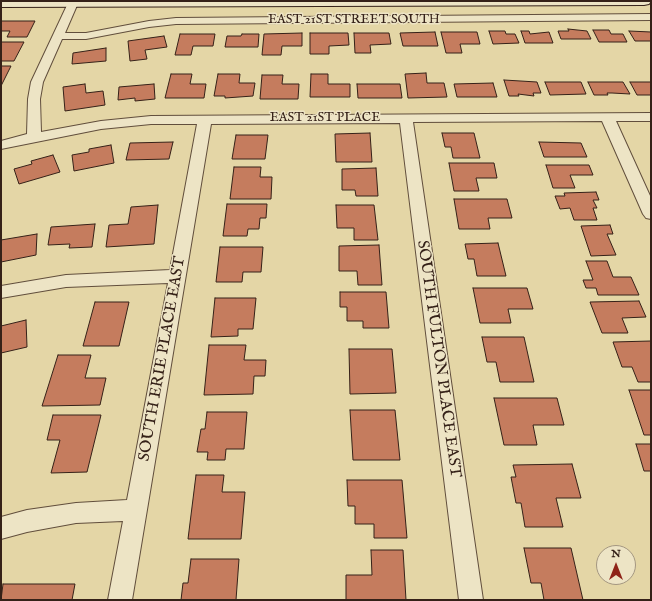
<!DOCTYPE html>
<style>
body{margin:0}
#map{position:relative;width:652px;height:601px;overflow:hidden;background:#e4d6a6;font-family:"IM FELL English",serif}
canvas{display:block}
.frame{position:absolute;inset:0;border:2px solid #352118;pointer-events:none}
.north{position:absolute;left:596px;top:545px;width:40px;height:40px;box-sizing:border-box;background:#ede4c5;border:1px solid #a39680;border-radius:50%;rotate:0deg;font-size:11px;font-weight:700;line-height:16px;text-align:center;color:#352118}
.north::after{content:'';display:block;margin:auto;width:14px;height:18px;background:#8f2418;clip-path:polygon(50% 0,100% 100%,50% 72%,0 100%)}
</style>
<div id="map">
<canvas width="652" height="601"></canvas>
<div class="frame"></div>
<div class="north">N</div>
</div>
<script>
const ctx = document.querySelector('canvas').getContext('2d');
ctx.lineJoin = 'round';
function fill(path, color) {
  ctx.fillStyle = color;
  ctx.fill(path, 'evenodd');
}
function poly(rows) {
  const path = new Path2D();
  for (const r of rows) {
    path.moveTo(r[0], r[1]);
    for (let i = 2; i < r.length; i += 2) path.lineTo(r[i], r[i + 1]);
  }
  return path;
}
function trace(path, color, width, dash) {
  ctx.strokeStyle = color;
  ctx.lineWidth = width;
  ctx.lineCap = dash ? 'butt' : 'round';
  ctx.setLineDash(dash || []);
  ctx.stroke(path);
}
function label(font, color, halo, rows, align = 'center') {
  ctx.font = font + ' "IM FELL English",serif';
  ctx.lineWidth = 3;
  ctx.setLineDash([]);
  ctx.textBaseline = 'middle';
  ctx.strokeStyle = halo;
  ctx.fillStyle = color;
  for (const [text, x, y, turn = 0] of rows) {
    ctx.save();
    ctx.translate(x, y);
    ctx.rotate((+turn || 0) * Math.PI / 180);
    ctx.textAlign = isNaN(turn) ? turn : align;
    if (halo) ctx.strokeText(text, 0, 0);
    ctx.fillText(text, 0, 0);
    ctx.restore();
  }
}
const building = poly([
 [1,21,35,21,27,37,7,37,10,31,1,31,1,21],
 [568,29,587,31,591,39,561,39,558,31,569,31,568,29],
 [593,30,609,30,611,34,623,34,627,42,599,42,593,30],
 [489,31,505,31,506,34,515,34,519,43,493,44,489,31],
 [521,31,529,31,530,34,549,32,553,43,525,43,521,31],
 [629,31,651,32,651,41,635,41,629,31],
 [435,32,438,46,403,46,400,33,435,32],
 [441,32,477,32,480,44,460,44,462,53,446,53,441,32],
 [302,33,302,46,282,46,281,55,262,55,264,34,302,33],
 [310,33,348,33,349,45,329,46,329,54,310,54,310,33],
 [354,33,389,33,391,44,370,45,371,53,355,53,354,33],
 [180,34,215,34,213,46,193,46,191,55,175,55,180,34],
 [242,34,259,34,258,47,225,47,227,36,241,36,242,34],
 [164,36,167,47,145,50,147,59,130,61,128,41,164,36],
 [1,42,24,42,14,61,1,61,1,42],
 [106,48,106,61,72,64,73,53,106,48],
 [1,66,11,66,1,86,1,66],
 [426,73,427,83,444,83,447,97,408,98,405,74,426,73],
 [171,74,192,74,190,84,206,84,204,98,165,98,171,74],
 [218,74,240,74,239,83,255,83,253,96,225,98,225,96,214,96,218,74],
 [311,74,328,74,328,84,350,84,350,97,310,97,311,74],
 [262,75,283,75,282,84,299,84,298,99,260,99,262,75],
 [504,80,537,82,541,93,533,93,534,96,518,94,519,96,509,96,504,80],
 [545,82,581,82,586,94,550,95,545,82],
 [588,82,623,82,630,94,612,93,607,93,608,95,594,95,588,82],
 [630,82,651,82,651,95,637,95,630,82],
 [493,83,497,97,457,97,454,84,493,83],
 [85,84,86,93,103,91,105,105,65,111,63,87,85,84],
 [154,84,155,99,135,101,135,98,118,100,119,87,154,84],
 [357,84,400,84,402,98,358,98,357,84],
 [370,133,372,162,336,162,335,134,370,133],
 [442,133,474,133,480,158,453,158,451,147,445,147,442,133],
 [236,135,268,135,265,159,232,159,236,135],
 [173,142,169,159,126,160,130,143,173,142],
 [539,142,581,143,587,157,544,157,539,142],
 [111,145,114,163,74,171,72,155,89,152,89,149,111,145],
 [53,155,60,172,19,184,14,169,32,164,31,161,53,155],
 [449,163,494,163,497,178,476,178,479,191,454,191,449,163],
 [546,165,589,165,593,175,570,175,575,188,553,188,546,165],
 [234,167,261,167,260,177,272,177,271,199,230,199,234,167],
 [376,168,378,196,356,196,355,190,342,190,342,169,376,168],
 [596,192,599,200,593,200,597,208,593,208,597,220,574,220,570,208,560,209,555,196,565,196,564,193,596,192],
 [454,199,507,199,512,218,488,218,490,229,459,229,454,199],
 [227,204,267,204,266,218,260,218,259,229,248,229,247,236,223,236,227,204],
 [158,205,154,244,106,247,109,225,128,224,131,207,158,205],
 [336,205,374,205,378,240,354,240,354,228,337,228,336,205],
 [95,224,92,247,69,248,70,244,48,245,51,227,95,224],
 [610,225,613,234,607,234,616,255,591,256,581,226,610,225],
 [37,234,36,255,1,262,1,240,37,234],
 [498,243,506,276,477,276,474,259,468,259,465,244,498,243],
 [379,245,382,285,358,285,357,271,339,271,339,246,379,245],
 [220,247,263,247,261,272,243,272,242,282,216,282,220,247],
 [586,261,607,261,613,277,631,277,639,295,598,295,596,288,586,288,583,280,593,280,586,261],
 [473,288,527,288,533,309,508,309,511,323,480,323,473,288],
 [340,292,386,292,389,328,363,328,363,321,347,321,347,307,340,307,340,292],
 [215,298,256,298,253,329,238,329,238,336,211,337,215,298],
 [639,301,646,317,622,318,628,333,602,333,590,302,639,301],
 [95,302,129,302,119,346,83,346,95,302],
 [26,320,27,347,1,353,1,326,26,320],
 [482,337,524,337,534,382,500,382,496,362,487,362,482,337],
 [651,341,651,382,638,382,632,367,622,367,613,342,651,341],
 [209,345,246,345,244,360,266,360,265,376,254,376,253,394,204,395,209,345],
 [349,349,392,349,396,393,350,394,349,349],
 [58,355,91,355,85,378,106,378,100,405,42,406,58,355],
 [629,390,651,390,651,435,644,435,629,390],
 [494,398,557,398,564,425,533,425,537,445,504,445,494,398],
 [350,410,395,410,400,460,353,460,350,410],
 [207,412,247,412,244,449,226,449,225,460,207,460,208,452,197,452,201,429,205,429,207,412],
 [53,415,101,415,87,472,51,473,60,440,47,440,53,415],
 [636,444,651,444,651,471,644,471,636,444],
 [572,464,581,498,556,498,563,527,525,527,521,503,516,503,511,477,516,477,513,465,572,464],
 [196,475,224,475,222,492,245,492,241,539,188,539,196,475],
 [347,480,402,480,407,538,374,538,374,524,355,524,355,506,348,506,347,480],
 [524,548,571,548,583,600,544,600,541,583,531,583,524,548],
 [371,550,403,550,406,600,346,600,346,575,372,575,371,550],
 [191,559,239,559,236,600,181,600,183,583,188,583,191,559],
 [3,584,75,584,72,600,1,600,3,584]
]);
fill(building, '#c57c5e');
trace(building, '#352118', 1);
const street = poly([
 [69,1,77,1,78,3,65,33,86,33,149,21,176,18,651,14,651,20,176,24,149,27,86,39,62,39,43,82,40,99,41,132,101,121,151,116,651,113,651,121,616,121,651,198,651,219,646,218,643,214,602,121,413,122,483,600,459,600,400,123,211,124,132,600,108,600,123,521,76,523,27,532,1,539,1,517,27,510,76,503,127,500,168,283,66,287,1,298,1,286,66,275,170,270,197,124,151,124,101,129,1,149,1,141,27,134,28,99,31,82,69,1]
]);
const secondary = poly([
 [1,1,651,1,649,4,644,5,1,7,1,1]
]);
trace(street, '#614e3c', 2);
trace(secondary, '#352118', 2);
fill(street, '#ede4c5');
fill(secondary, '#ede4c5');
label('13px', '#352118', '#ede4c5', [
 ["EAST 21ST STREET SOUTH",354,20],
 ["EAST 21ST PLACE",325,118]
]);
label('16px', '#352118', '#ede4c5', [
 ["SOUTH ERIE PLACE EAST",163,359,-80],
 ["SOUTH FULTON PLACE EAST",438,359,82]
]);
</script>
